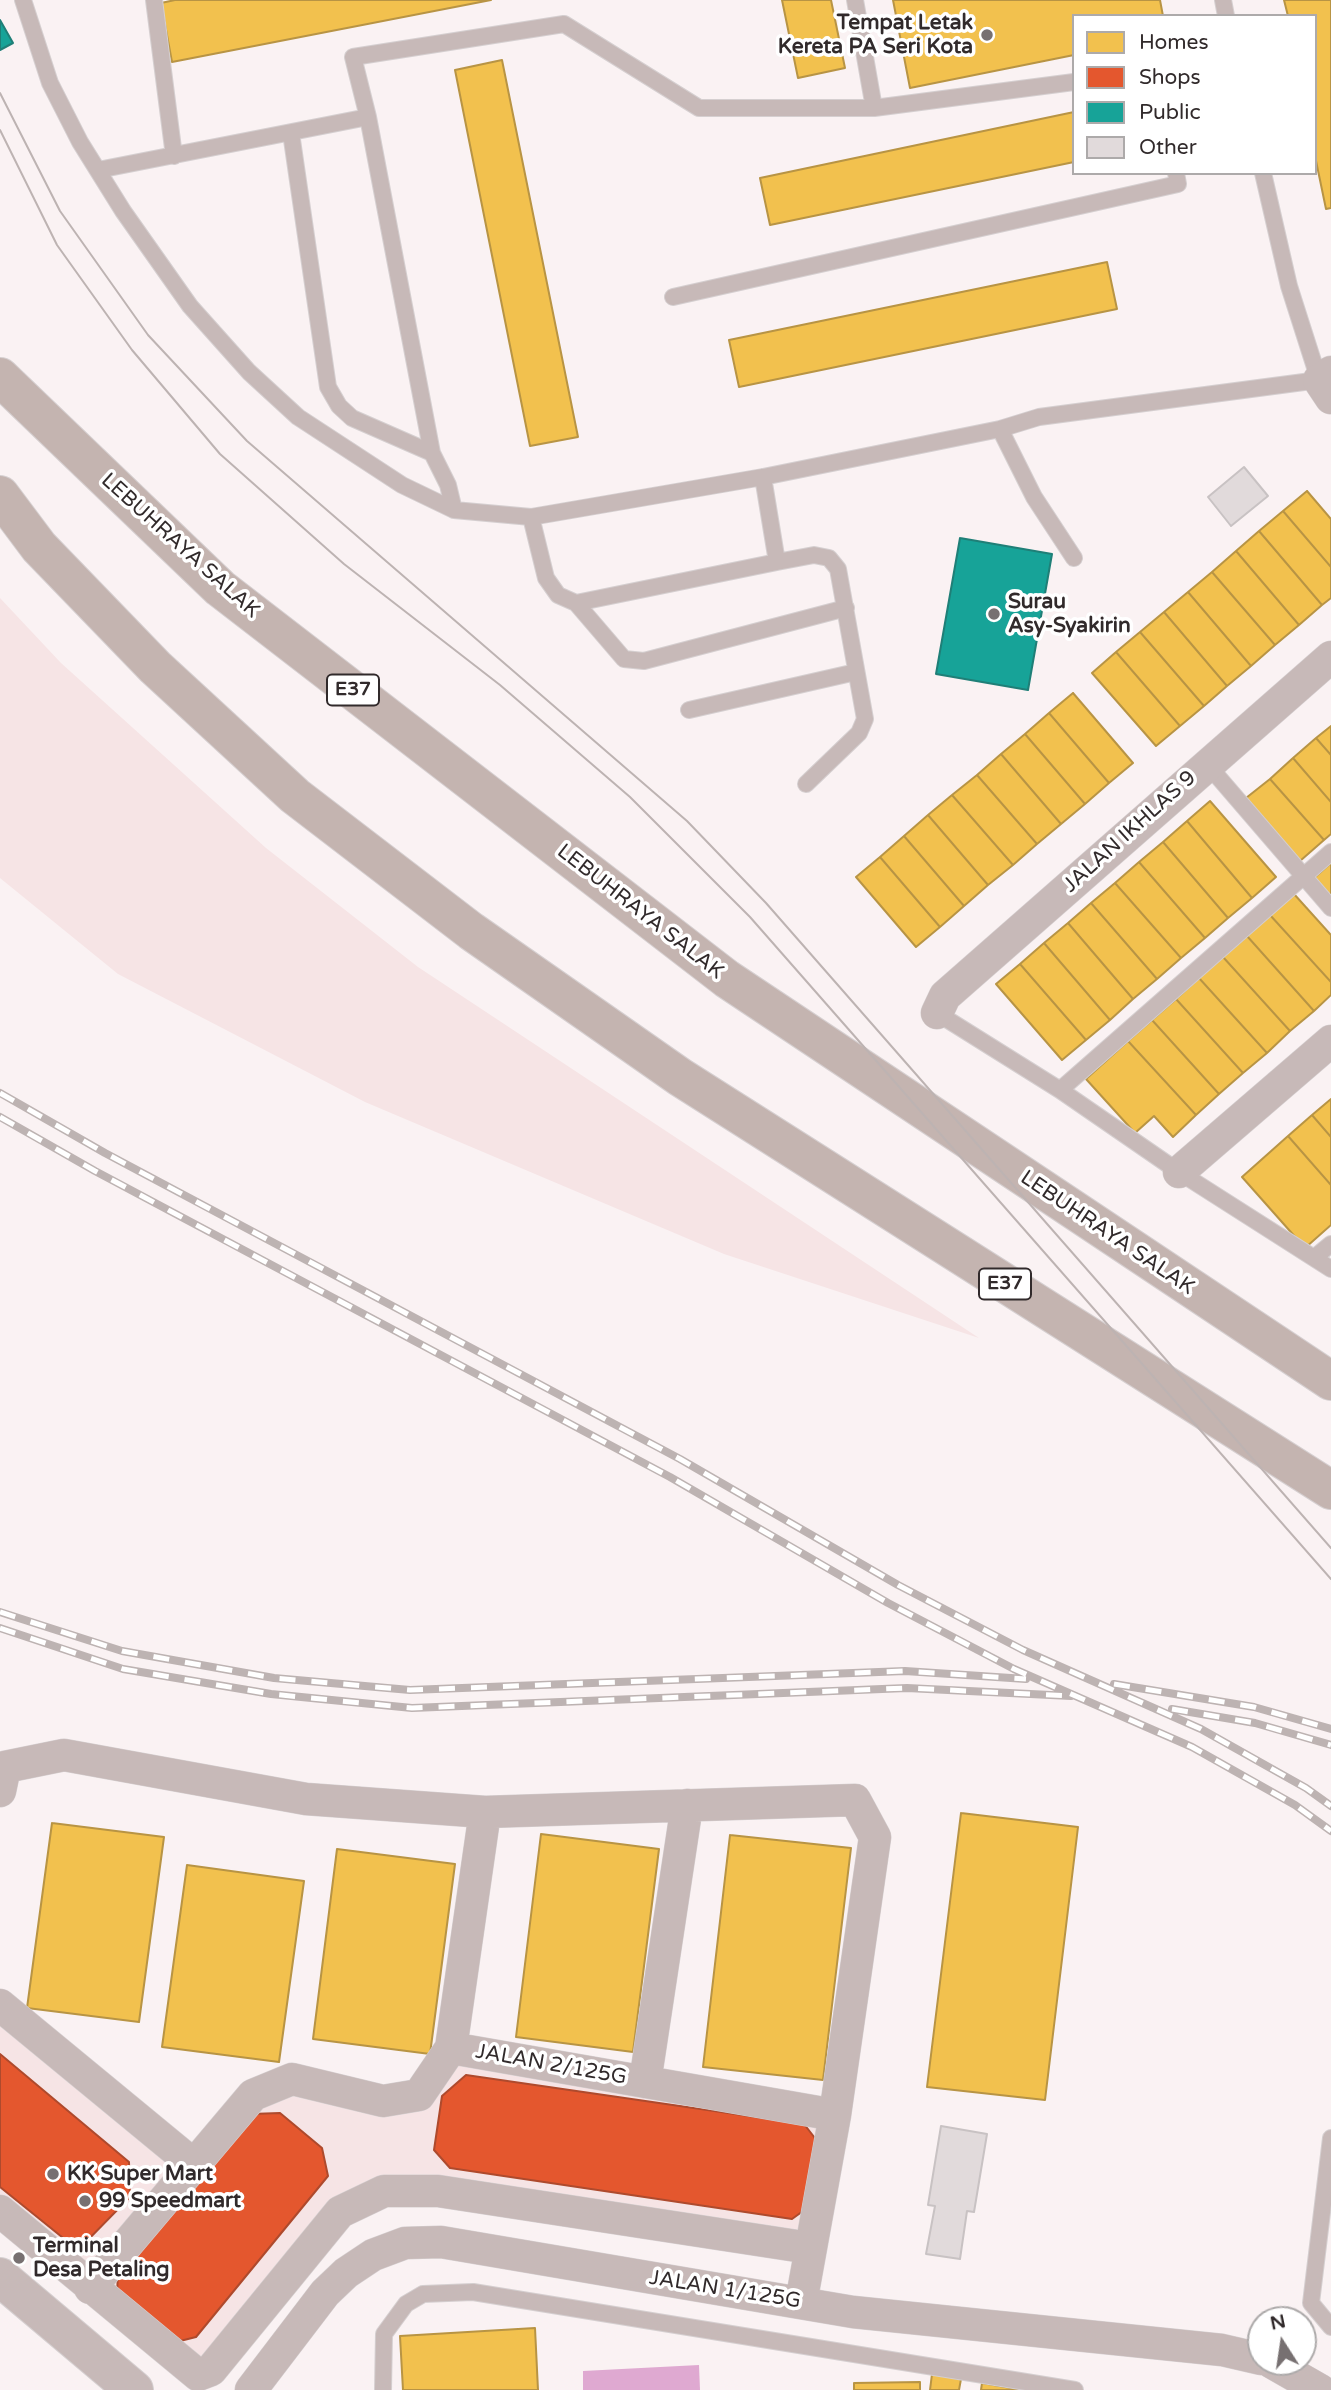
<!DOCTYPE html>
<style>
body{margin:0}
#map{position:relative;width:1331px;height:2390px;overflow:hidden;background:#faf2f3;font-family:"Varela Round",sans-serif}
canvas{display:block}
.legend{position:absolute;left:1072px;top:14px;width:245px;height:161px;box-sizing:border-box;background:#fff;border:2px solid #adaaaa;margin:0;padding:9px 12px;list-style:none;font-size:21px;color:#312a2b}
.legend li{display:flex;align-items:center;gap:14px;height:35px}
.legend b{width:35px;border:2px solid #adaaaa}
.north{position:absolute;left:1247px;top:2306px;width:70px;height:70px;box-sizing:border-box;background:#fff;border:2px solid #adaaaa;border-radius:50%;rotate:348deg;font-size:19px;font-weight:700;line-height:28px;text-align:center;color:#312a2b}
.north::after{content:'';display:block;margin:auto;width:24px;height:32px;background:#777071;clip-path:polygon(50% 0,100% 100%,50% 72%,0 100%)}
</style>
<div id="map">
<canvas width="1331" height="2390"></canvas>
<ul class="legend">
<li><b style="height:19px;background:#f2c14e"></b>Homes</li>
<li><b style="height:19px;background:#e4572e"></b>Shops</li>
<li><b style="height:19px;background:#17a398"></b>Public</li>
<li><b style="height:19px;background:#e1dadb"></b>Other</li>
</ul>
<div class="north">N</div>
</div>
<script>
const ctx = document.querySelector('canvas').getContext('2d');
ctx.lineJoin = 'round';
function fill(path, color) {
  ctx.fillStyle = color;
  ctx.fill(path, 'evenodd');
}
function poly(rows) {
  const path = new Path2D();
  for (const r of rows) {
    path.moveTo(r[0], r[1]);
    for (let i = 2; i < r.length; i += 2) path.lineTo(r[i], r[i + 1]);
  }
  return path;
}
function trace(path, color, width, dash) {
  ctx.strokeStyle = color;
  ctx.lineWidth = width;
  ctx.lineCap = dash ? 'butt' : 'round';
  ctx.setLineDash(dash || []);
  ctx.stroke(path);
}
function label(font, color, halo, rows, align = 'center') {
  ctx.font = font + ' "Varela Round",sans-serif';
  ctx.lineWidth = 7;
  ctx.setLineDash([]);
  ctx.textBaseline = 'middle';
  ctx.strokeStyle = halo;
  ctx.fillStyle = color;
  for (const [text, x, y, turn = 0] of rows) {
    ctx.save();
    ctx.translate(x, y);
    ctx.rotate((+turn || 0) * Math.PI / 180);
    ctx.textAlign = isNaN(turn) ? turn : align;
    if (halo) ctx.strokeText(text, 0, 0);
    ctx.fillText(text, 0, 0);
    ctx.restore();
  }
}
fill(poly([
 [0,598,61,663,266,848,418,967,979,1338,724,1254,365,1102,118,974,0,878],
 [0,2020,190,2178,256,2101,294,2090,384,2113,455,2061,821,2123,801,2235,383,2180,201,2366,0,2200]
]), '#f6e4e5');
fill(poly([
 [699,2365,700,2390,583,2390,583,2371]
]), '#dfa9d1');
const homes = poly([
 [175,0,491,0,172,62,161,3,175,0],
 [782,0,831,0,845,68,798,78,782,0],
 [893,0,1160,0,1163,16,1074,16,1074,55,910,88,893,0],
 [1284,0,1331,0,1331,208,1326,209,1315,156,1315,16,1288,16,1284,0],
 [502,60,578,437,530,446,455,70,502,60],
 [1074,112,1074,162,770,225,760,178,1074,112],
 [1107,262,1117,309,739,387,729,340,1107,262],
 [1307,491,1331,519,1331,567,1283,511,1307,491],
 [1283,511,1331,567,1331,598,1322,605,1259,531,1283,511],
 [1259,531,1322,605,1299,625,1236,551,1259,531],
 [1236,551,1299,625,1275,645,1212,572,1236,551],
 [1212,572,1275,645,1251,666,1188,592,1212,572],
 [1188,592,1251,666,1227,686,1164,612,1188,592],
 [1164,612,1227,686,1204,706,1140,632,1164,612],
 [1140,632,1204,706,1180,726,1116,652,1140,632],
 [1116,652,1180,726,1156,746,1092,673,1116,652],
 [1073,693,1133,763,1109,783,1049,713,1073,693],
 [1049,713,1109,783,1085,804,1025,734,1049,713],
 [1331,726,1331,755,1316,738,1331,726],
 [1025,734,1085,804,1061,824,1001,754,1025,734],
 [1316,738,1331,755,1331,802,1293,758,1316,738],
 [1001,754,1061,824,1037,844,977,775,1001,754],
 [1293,758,1331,802,1331,834,1324,840,1270,779,1293,758],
 [977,775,1037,844,1013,865,952,795,977,775],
 [1270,779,1324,840,1300,861,1246,798,1270,779],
 [952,795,1013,865,988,885,928,815,952,795],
 [1210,801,1276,877,1252,898,1187,821,1210,801],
 [928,815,988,885,964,906,904,836,928,815],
 [1187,821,1252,898,1228,918,1163,842,1187,821],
 [904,836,964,906,940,927,880,857,904,836],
 [1163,842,1228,918,1205,938,1139,862,1163,842],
 [880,857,940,927,916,947,856,877,880,857],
 [1139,862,1205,938,1181,958,1115,883,1139,862],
 [1331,863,1331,897,1314,878,1331,863],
 [1115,883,1181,958,1157,979,1091,903,1115,883],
 [1294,894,1331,935,1331,982,1270,915,1294,894],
 [1091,903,1157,979,1133,999,1068,923,1091,903],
 [1270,915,1331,982,1331,995,1314,1011,1247,936,1270,915],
 [1068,923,1133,999,1110,1020,1044,943,1068,923],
 [1247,936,1314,1011,1290,1031,1223,957,1247,936],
 [1044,943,1110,1020,1086,1040,1020,964,1044,943],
 [1223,957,1290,1031,1267,1053,1199,978,1223,957],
 [1020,964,1086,1040,1062,1060,996,984,1020,964],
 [1199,978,1267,1053,1243,1073,1176,999,1199,978],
 [1176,999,1243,1073,1219,1094,1152,1020,1176,999],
 [1152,1020,1219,1094,1196,1115,1128,1041,1152,1020],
 [1128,1041,1196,1115,1173,1137,1154,1116,1135,1133,1086,1079,1128,1041],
 [1331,1099,1331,1137,1312,1115,1331,1099],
 [1312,1115,1331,1137,1331,1185,1288,1136,1312,1115],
 [1288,1136,1331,1185,1331,1225,1305,1248,1242,1177,1288,1136],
 [961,1813,1078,1827,1045,2100,927,2087,961,1813],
 [52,1823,164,1837,139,2022,27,2008,52,1823],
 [541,1834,659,1849,633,2052,516,2037,541,1834],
 [730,1835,851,1848,823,2080,703,2067,730,1835],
 [337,1849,455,1864,430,2054,313,2039,337,1849],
 [187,1865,304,1881,279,2062,162,2047,187,1865],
 [535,2328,538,2390,403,2390,400,2336,535,2328],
 [932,2374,961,2379,959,2390,930,2390,932,2374],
 [920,2382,920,2390,854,2390,854,2383,920,2382],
 [982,2383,1022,2390,981,2390,982,2383]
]);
fill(homes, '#f2c14e');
trace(homes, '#b89444', 2);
const shops = poly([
 [0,2054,129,2162,130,2197,78,2250,0,2187,0,2054],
 [466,2075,804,2124,818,2142,810,2206,792,2219,450,2168,434,2150,442,2096,466,2075],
 [280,2113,322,2148,328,2176,196,2337,168,2344,117,2298,118,2267,251,2114,280,2113]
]);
fill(shops, '#e4572e');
trace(shops, '#ae4a2d', 2);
const public = poly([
 [0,20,13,43,0,50,0,20],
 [960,538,1052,554,1028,690,936,674,960,538]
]);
fill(public, '#17a398');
trace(public, '#1f7f77', 2);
const building = poly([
 [1244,467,1268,496,1231,526,1208,497,1244,467],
 [941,2126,987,2134,974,2212,967,2211,960,2259,926,2254,935,2206,928,2205,941,2126]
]);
fill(building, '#e1dadb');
trace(building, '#c8c2c3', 2);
const service = poly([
 [23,0,50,83,80,142,123,211,190,306,249,372,298,417,402,485,454,510,531,517,763,477,1000,429,1039,417,1319,380,1289,286,1263,173],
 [154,0,174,156],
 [855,0,874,108],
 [1223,0,1226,16],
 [291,133,328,387,339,406,352,418,432,453],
 [98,170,368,117],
 [673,297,1178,184,1176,173],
 [1000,429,1034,497,1074,558],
 [763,477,777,562,814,555,829,558,838,569,865,719,859,733,806,784],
 [454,510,448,485,432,453,368,117,353,57,564,24,699,108,874,108,1074,82],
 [531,517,546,578,558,595,576,603,777,562],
 [576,603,624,659,644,661,846,608],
 [689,710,856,672],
 [1207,764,1331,908],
 [937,1013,1060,1090,1179,1172,1331,1269],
 [1060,1090,1331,852],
 [1314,1258,1331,1244],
 [1331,2138,1311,2303,1331,2327],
 [383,2390,384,2334,406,2304,423,2294,473,2292,1075,2390]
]);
const minor = poly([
 [1331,372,1319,380,1331,398],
 [937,1013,945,996,1331,657],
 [1179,1172,1331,1041],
 [0,1791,5,1767,64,1755,306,1799,485,1812,855,1800,875,1837,835,2115,801,2303],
 [0,2005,194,2165],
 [451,2048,485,1812],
 [645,2082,687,1805],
 [0,2211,198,2375,211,2370,340,2212,384,2191,438,2191,810,2248],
 [90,2288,253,2095,292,2079,383,2101,419,2095,451,2048,835,2115],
 [1271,2362,1320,2390],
 [251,2390,325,2293,346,2273,373,2255,405,2243,441,2242,853,2312,1222,2350,1261,2359]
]);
const tertiary = poly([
 [0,2277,134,2390]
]);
const trunk = poly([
 [0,377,220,588,727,979,1331,1381],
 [0,495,39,547,155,667,295,796,471,931,680,1077,1331,1490]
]);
trace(service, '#d5cfd0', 18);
trace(minor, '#d5cfd0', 33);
trace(tertiary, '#d5cfd0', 40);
trace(trunk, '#d5cfd0', 40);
trace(service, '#c7b9b8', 16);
trace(minor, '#c7b9b8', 32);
trace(tertiary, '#c7b9b8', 38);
trace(trunk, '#c4b4b0', 38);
trace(poly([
 [0,93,60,211,148,335,247,441,687,821,766,903,1331,1548],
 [0,130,57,245,132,350,220,454,344,564,500,685,630,797,750,917,1331,1579]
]), '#bdb3b2', 2);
const rail = poly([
 [0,1093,105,1153,680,1459,898,1585,1023,1650,1201,1729,1306,1788,1331,1806],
 [0,1117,95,1171,670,1477,888,1603,1014,1669,1192,1747,1295,1805,1331,1831],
 [0,1612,122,1651,274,1678,410,1690,905,1671,1026,1679],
 [0,1628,123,1669,271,1694,412,1708,907,1688,1071,1696],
 [1114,1684,1254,1707,1331,1729],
 [1172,1709,1255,1723,1331,1745]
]);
trace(rail, '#bdb3b2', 8);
trace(rail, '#fff', 5, [16]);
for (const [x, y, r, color] of [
 [987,35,7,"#777071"],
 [994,614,7,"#777071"],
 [53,2174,7,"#777071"],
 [85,2201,7,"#777071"],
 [19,2258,7,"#777071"]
]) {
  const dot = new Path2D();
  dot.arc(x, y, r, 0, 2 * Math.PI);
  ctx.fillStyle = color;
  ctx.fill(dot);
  trace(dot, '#fff', 2.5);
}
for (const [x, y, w] of [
 [353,690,52],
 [1005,1284,52]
]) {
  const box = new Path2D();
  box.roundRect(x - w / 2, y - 15.5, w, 31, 5);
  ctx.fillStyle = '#fff';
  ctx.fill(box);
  trace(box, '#312a2b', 2);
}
label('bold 19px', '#312a2b', null, [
 ["E37",353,690],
 ["E37",1005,1284]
]);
label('bold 21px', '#312a2b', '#fff', [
 ["Tempat Letak",973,23,"right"],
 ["Kereta PA Seri Kota",973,47,"right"],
 ["Surau",1008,602],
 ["Asy-Syakirin",1008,626],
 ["KK Super Mart",67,2174],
 ["99 Speedmart",99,2201],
 ["Terminal",33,2246],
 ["Desa Petaling",33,2270]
], 'left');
label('21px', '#312a2b', '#fff', [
 ["LEBUHRAYA SALAK",180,546,42],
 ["JALAN IKHLAS 9",1130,832,-42],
 ["LEBUHRAYA SALAK",640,912,38],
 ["LEBUHRAYA SALAK",1107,1233,34],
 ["JALAN 2/125G",551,2065,10],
 ["JALAN 1/125G",725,2290,9]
]);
</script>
